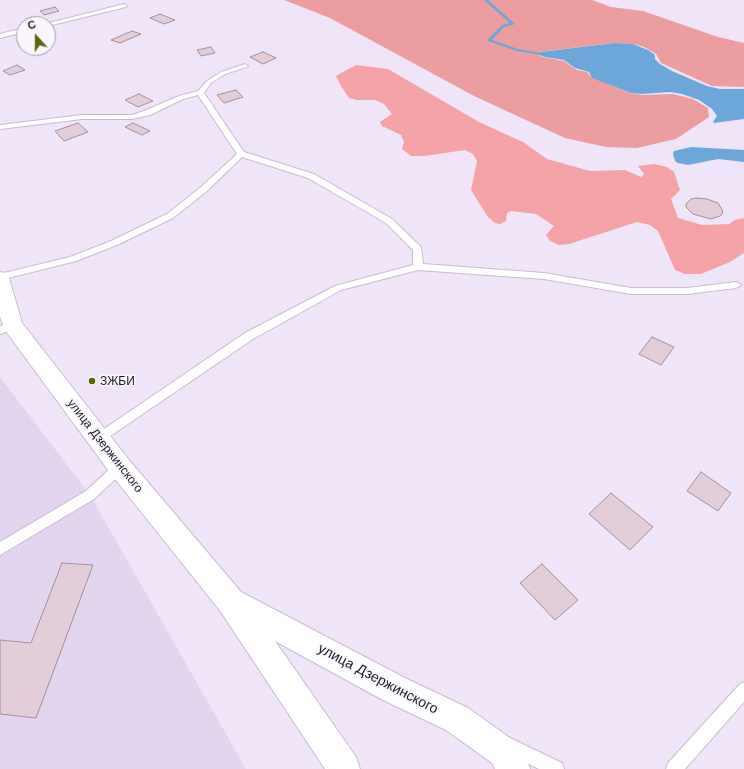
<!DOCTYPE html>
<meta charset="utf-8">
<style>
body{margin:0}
#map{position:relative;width:744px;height:769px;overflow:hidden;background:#efe4f8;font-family:"Work Sans",sans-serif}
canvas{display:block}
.north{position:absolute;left:16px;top:16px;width:40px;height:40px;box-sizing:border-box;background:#f9f5fd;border:1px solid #a19da5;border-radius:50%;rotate:339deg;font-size:11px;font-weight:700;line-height:16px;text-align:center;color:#1d1a20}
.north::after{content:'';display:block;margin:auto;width:14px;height:18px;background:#5a6506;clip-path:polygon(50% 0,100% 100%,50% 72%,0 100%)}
</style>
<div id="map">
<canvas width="744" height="769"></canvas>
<div class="north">С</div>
</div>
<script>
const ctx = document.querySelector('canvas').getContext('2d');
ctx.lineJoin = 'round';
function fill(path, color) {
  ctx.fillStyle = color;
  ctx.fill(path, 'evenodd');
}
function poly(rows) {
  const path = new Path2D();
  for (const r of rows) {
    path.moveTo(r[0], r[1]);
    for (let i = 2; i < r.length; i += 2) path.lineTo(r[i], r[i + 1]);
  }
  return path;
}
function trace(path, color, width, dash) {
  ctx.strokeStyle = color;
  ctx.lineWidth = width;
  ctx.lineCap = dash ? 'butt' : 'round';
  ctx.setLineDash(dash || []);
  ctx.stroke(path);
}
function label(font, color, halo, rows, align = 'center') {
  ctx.font = font + ' "Work Sans",sans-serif';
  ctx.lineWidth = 3.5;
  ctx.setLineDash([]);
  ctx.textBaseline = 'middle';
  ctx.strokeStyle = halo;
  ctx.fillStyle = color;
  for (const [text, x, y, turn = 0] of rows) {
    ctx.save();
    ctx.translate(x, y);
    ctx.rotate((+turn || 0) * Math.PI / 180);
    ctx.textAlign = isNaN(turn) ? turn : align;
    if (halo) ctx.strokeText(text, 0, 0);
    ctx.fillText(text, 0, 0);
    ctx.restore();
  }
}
fill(poly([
 [0,377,90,495,246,769,0,769]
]), '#e3d5ef');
fill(poly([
 [284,0,592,0,611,7,643,11,718,37,744,43,744,87,712,86,661,63,656,54,644,47,634,44,613,43,538,52,537,54,543,57,564,61,577,70,587,72,591,77,630,93,642,95,673,94,693,99,708,108,709,117,676,139,637,148,606,147,565,138,474,96,330,18]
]), '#ec9da0');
fill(poly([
 [356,65,388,69,479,122,523,142,547,159,590,171,625,170,641,177,644,174,638,166,654,164,667,167,674,172,680,190,671,199,678,218,702,225,729,224,735,220,744,218,744,253,730,262,701,274,685,274,675,270,658,231,650,225,637,222,569,244,559,245,550,241,546,235,554,226,536,214,511,211,507,213,506,221,500,224,495,223,488,217,471,190,477,161,473,154,465,150,424,156,411,156,402,149,404,142,401,135,382,126,380,122,392,114,384,104,375,100,357,100,349,98,341,86,336,76]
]), '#f3a3a6');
fill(poly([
 [614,43,633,44,648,50,655,55,655,59,660,64,672,71,707,86,720,89,744,89,744,119,714,123,713,122,717,116,712,109,699,100,682,94,670,92,642,94,631,93,592,78,589,72,575,68,564,60,545,57,537,54,540,52],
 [691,147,744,150,744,162,718,159,688,165,678,163,675,161,673,154,674,151]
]), '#6ba8d9');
fill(poly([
 [484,0,488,0,515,24,504,27,492,40,518,49,547,54,548,54,548,56,517,51,488,41,488,39,502,25,510,23,484,0]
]), '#6ba8d9');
const building = poly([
 [55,7,59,11,44,15,40,11,55,7],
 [160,14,175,20,164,24,150,18,160,14],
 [132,31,141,34,120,43,111,40,132,31],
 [211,47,215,53,201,56,197,50,211,47],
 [263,52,276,58,263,64,250,57,263,52],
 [17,65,25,70,10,75,3,71,17,65],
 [236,90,243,97,224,103,217,95,236,90],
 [139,94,153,101,138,107,125,100,139,94],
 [78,123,88,132,64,141,55,131,78,123],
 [133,123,150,131,142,135,125,127,133,123],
 [696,198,707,199,718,203,723,211,722,214,720,216,711,219,693,214,686,207,686,204,691,199,696,198],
 [652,337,674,347,661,365,639,354,652,337],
 [701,472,731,493,718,511,687,491,701,472],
 [611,493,653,527,630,550,589,514,611,493],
 [62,563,93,565,36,718,0,714,0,640,31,643,62,563],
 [542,564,578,600,555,620,520,583,542,564]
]);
fill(building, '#e2cdd8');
trace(building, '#a4909b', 1);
const lane = poly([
 [124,4,127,6,126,7,48,26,48,24,45,24,124,4],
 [24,28,24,32,0,38,0,34,24,28],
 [245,64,248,66,247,67,225,74,211,83,204,93,244,152,314,174,392,219,421,247,423,264,544,273,631,288,687,288,736,282,741,285,736,288,687,294,631,294,544,279,418,270,341,290,253,339,103,441,99,443,95,441,93,438,95,435,245,333,335,286,413,265,413,250,386,223,308,178,242,157,207,191,173,218,117,245,76,261,0,280,0,274,70,257,111,241,167,214,201,187,237,154,198,95,183,99,150,115,132,119,82,119,0,129,0,125,82,115,132,115,144,111,179,96,198,91,207,81,221,72,245,64],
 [12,321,16,322,17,325,16,328,0,334,0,326,12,321],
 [120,462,124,463,126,467,124,471,94,499,0,555,0,542,86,491,116,463,120,462],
 [744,682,744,702,685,769,666,769,668,763,739,685,744,682],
 [510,738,562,763,564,769,539,769,504,752,502,746,504,740,510,738]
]);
const secondary = poly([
 [0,272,7,273,9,278,22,323,129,460,241,592,405,678,468,708,514,741,526,757,530,769,495,769,492,763,446,730,383,700,275,641,356,757,360,769,325,769,221,612,111,474,5,330,0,317,0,272]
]);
trace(lane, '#c8bdd0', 2);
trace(secondary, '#c8bdd0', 2);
fill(lane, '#fff');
fill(secondary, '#fff');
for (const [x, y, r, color] of [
 [92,381,4,"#5a6506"]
]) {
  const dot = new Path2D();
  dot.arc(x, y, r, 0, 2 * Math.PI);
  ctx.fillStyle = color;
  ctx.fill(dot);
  trace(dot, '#f9f5fd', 1.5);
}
label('12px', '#1d1a20', '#f9f5fd', [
 ["ЗЖБИ",100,381]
], 'left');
label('12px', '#1d1a20', '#f9f5fd', [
 ["улица Дзержинского",105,446,52]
]);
label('14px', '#1d1a20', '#f9f5fd', [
 ["улица Дзержинского",378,679,28]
]);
</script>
